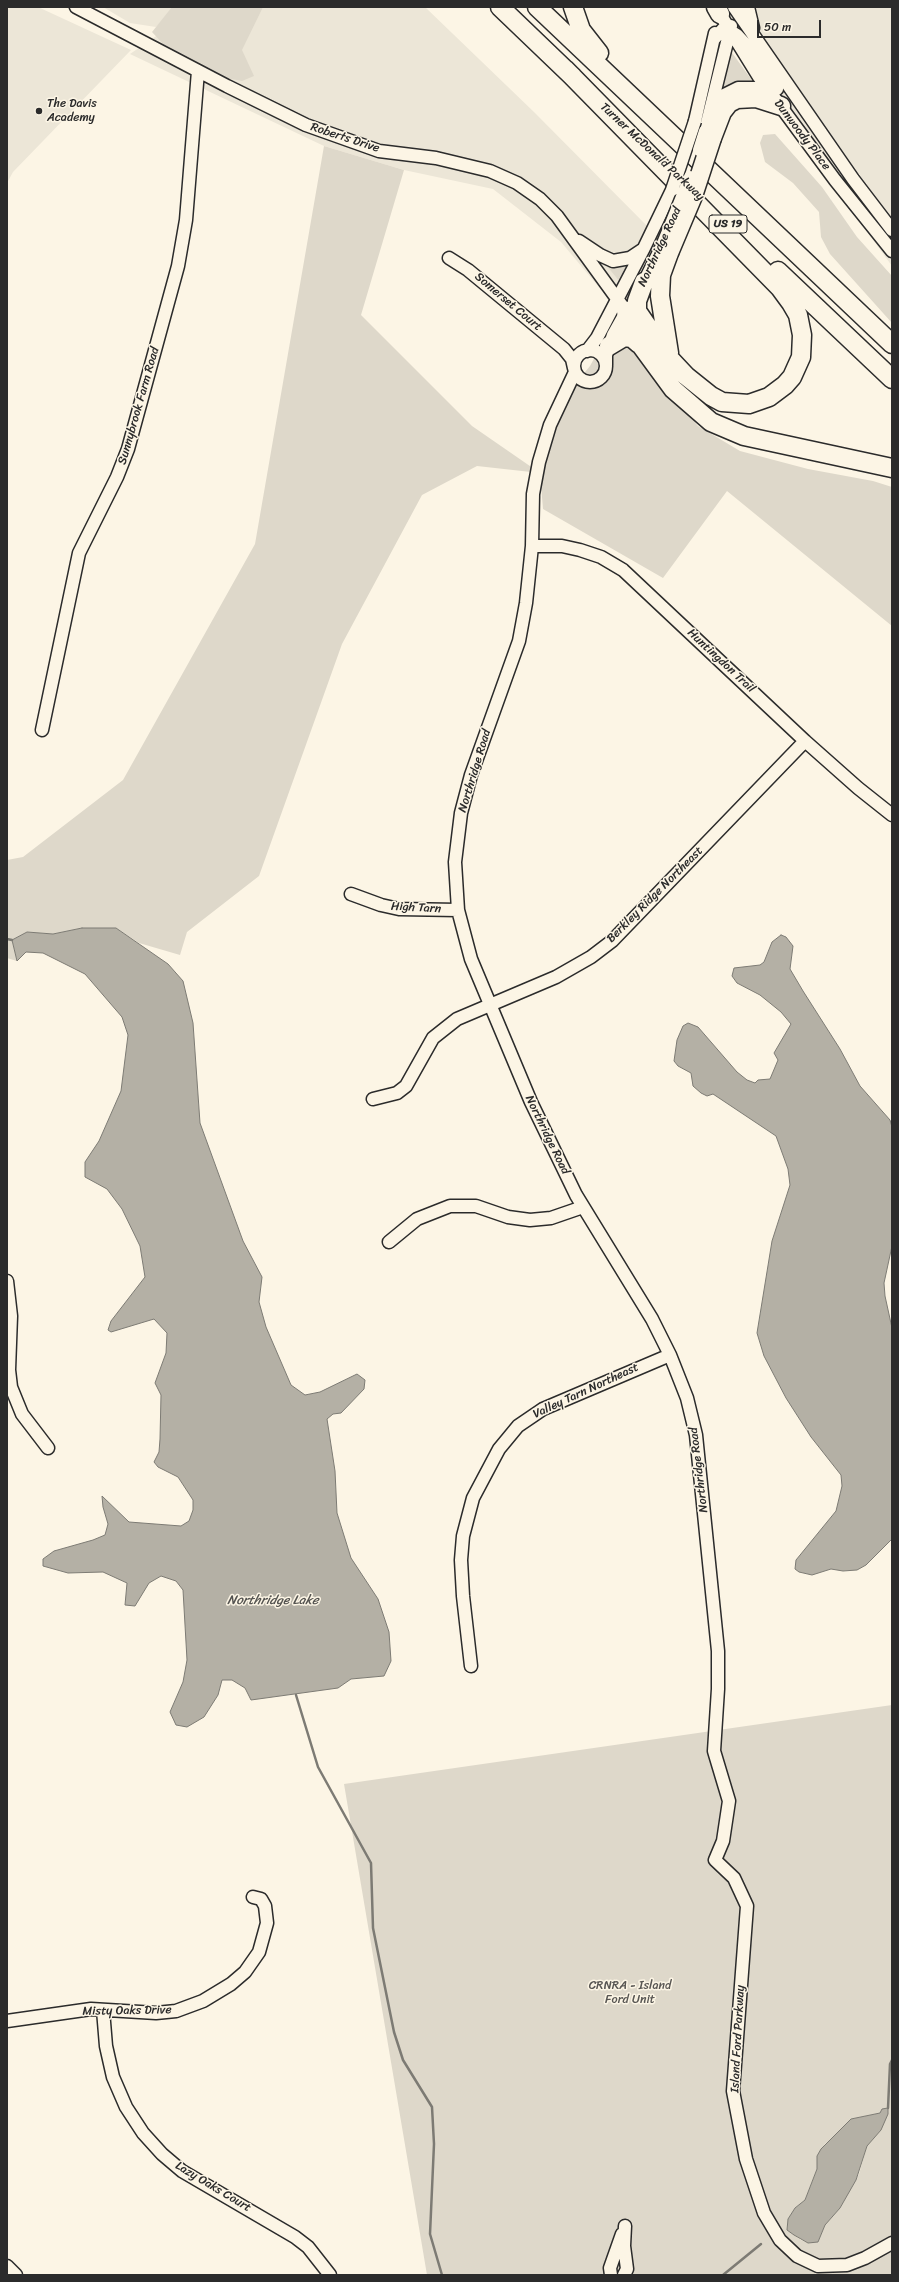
<!DOCTYPE html>
<style>
body{margin:0}
#map{position:relative;width:899px;height:2282px;overflow:hidden;background:#fcf5e5;font-family:Sriracha,sans-serif}
canvas{display:block}
.frame{position:absolute;inset:0;border:8px solid #2b2b2b;pointer-events:none}
.scale{position:absolute;left:757px;top:20px;width:64px;height:18px;box-sizing:border-box;border:2px solid #2b2b2b;border-top:0;padding-left:5px;font-size:12px;line-height:14px;white-space:nowrap;color:#2b2b2b;-webkit-text-stroke:3px #fcf5e5;paint-order:stroke}
</style>
<div id="map">
<canvas width="899" height="2282"></canvas>
<div class="frame"></div>
<div class="scale">50 m</div>
</div>
<script>
const ctx = document.querySelector('canvas').getContext('2d');
ctx.lineJoin = 'round';
function fill(path, color) {
  ctx.fillStyle = color;
  ctx.fill(path, 'evenodd');
}
function poly(rows) {
  const path = new Path2D();
  for (const r of rows) {
    if (r.length === 3) {
      path.moveTo(r[0] + r[2], r[1]);
      path.arc(r[0], r[1], r[2], 0, 2 * Math.PI);
      continue;
    }
    path.moveTo(r[0], r[1]);
    for (let i = 2; i < r.length; i += 2) path.lineTo(r[i], r[i + 1]);
  }
  return path;
}
function trace(path, color, width, dash) {
  ctx.strokeStyle = color;
  ctx.lineWidth = width;
  ctx.lineCap = dash ? 'butt' : 'round';
  ctx.setLineDash(dash || []);
  ctx.stroke(path);
}
function label(font, color, halo, rows, align = 'center') {
  ctx.font = font + ' Sriracha,sans-serif';
  ctx.lineWidth = 3;
  ctx.setLineDash([]);
  ctx.textBaseline = 'middle';
  ctx.strokeStyle = halo;
  ctx.fillStyle = color;
  for (const [text, x, y, turn = 0] of rows) {
    ctx.save();
    ctx.translate(x, y);
    ctx.rotate((+turn || 0) * Math.PI / 180);
    ctx.textAlign = isNaN(turn) ? turn : align;
    if (halo) ctx.strokeText(text, 0, 0);
    ctx.fillText(text, 0, 0);
    ctx.restore();
  }
}
fill(poly([
 [7,7,38,7,131,50,13,172,7,183],
 [103,7,176,7,156,27,130,23],
 [187,7,425,7,534,112,659,238,615,310,603,292,561,242,493,189,404,170,324,146,130,54,162,32],
 [730,7,892,7,892,266,723,33]
]), '#ece6d7');
fill(poly([
 [172,7,263,7,242,50,254,76,242,81,221,77,191,63,166,47,152,32],
 [730,50,754,83,721,90],
 [775,134,822,187,857,237,892,276,892,323,830,254,821,237,819,212,793,183,765,162,760,143,763,135],
 [324,146,404,170,361,315,472,426,540,473,561,410,571,389,590,366,612,326,698,426,740,451,808,469,873,481,892,487,892,626,727,491,663,578,543,509,540,473,477,466,422,495,342,644,259,876,187,932,180,955,139,943,116,928,82,928,53,934,27,932,12,940,17,961,7,958,7,860,23,857,123,780,255,544],
 [628,264,620,282,607,266,607,265],
 [892,1705,892,2275,427,2275,344,1784],
 [880,2113,881,2130,867,2146,859,2174,840,2208,825,2225,818,2242,808,2243,801,2240,787,2230,788,2219,795,2208,805,2200,817,2169,817,2156,825,2144,837,2135,851,2119]
]), '#ded8ca');
const water = poly([
 [82,928,116,928,168,964,183,981,193,1023,200,1123,243,1241,262,1277,259,1302,266,1327,291,1385,305,1395,320,1392,357,1374,365,1380,364,1389,341,1413,333,1414,327,1419,335,1471,337,1513,351,1558,378,1599,389,1632,391,1661,384,1676,351,1679,338,1688,251,1700,245,1688,232,1680,222,1680,218,1695,204,1717,187,1727,176,1725,170,1712,183,1682,187,1660,183,1590,176,1581,161,1576,149,1583,135,1606,125,1605,127,1583,103,1572,68,1573,43,1566,43,1559,54,1551,93,1540,105,1535,108,1524,103,1507,102,1496,129,1522,181,1526,189,1521,193,1510,193,1500,178,1477,158,1467,154,1462,159,1452,160,1439,161,1395,155,1383,166,1353,167,1333,154,1319,111,1332,108,1330,111,1321,145,1277,140,1246,122,1209,107,1189,85,1177,85,1162,99,1141,121,1091,128,1035,122,1017,85,974,43,953,26,952,17,961,12,940,27,932,53,934,82,928],
 [781,935,786,937,793,946,790,969,803,991,840,1049,860,1086,890,1120,892,1127,892,1246,884,1283,885,1296,892,1328,892,1539,866,1565,857,1570,843,1571,831,1569,812,1575,799,1572,795,1569,796,1560,836,1511,842,1486,841,1475,811,1437,786,1398,764,1356,757,1333,772,1241,790,1185,788,1169,776,1136,713,1094,707,1096,701,1093,693,1086,691,1073,678,1066,674,1061,677,1040,683,1026,688,1023,698,1027,737,1072,747,1080,755,1083,758,1080,770,1079,778,1060,774,1053,791,1024,781,1012,760,995,737,983,732,976,734,968,760,965,764,962,772,942,781,935],
 [888,2108,888,2114,881,2130,867,2146,856,2180,840,2208,825,2225,818,2242,808,2243,794,2235,787,2230,788,2219,795,2208,805,2200,817,2169,817,2156,821,2149,851,2119,880,2113,882,2109,888,2108]
]);
fill(water, '#b4b0a5');
trace(water, '#7d7b74', 1);
trace(poly([
 [7,939,12,940],
 [296,1695,318,1767,371,1863,373,1928,394,2032,403,2060,432,2107,434,2144,430,2234,442,2275],
 [888,2108,890,2064,892,2060],
 [723,2275,761,2244]
]), '#7d7b74', 2.5);
const minor = poly([
 [76,7,227,86,306,125,379,151,436,158,490,171,517,183,540,199,557,216,626,311],
 [734,7,853,179,892,230],
 [748,7,753,28],
 [720,14,759,77,835,180,892,251],
 [714,39,723,29,729,30,737,35,750,49,777,89],
 [712,105,724,95,738,88,758,88,770,92],
 [695,121,715,33],
 [705,131,731,26],
 [579,241,600,255,613,261,630,258,642,250],
 [449,258,468,270,564,349,572,359,574,368],
 [641,288,662,246],
 [590,366,16],
 [587,351,597,338,644,248,672,190],
 [606,365,606,355,613,335,627,310],
 [575,372,550,425,539,462,533,494,532,546,526,603,519,641,471,775,461,813,455,862,458,910,471,959,531,1102,576,1195,652,1319,670,1355,687,1398,696,1435,718,1651,718,1689,714,1751,729,1801,723,1841,715,1860,734,1878,747,1906,733,2091,746,2159,764,2213,780,2240,797,2256,818,2266,847,2265,865,2258,892,2243],
 [532,546,562,546,580,550,601,557,623,570,805,741,858,788,892,815],
 [42,730,79,553,117,477,128,449,178,266,186,220,198,71],
 [351,894,381,905,399,909,458,910],
 [373,1099,397,1093,406,1086,433,1038,457,1019,556,977,591,957,612,941,805,741],
 [389,1242,417,1219,450,1206,476,1206,508,1217,530,1220,551,1218,583,1207],
 [7,1281,11,1316,9,1370,11,1387,22,1414,48,1448],
 [471,1666,463,1596,461,1560,463,1536,473,1498,499,1449,518,1426,543,1409,670,1355],
 [103,2010,106,2046,113,2077,126,2107,143,2133,162,2154,182,2171,295,2237,308,2247,330,2275],
 [7,2021,91,2009,156,2013,176,2011,203,2001,231,1984,245,1972,259,1952,267,1923,265,1906,261,1899,253,1897],
 [7,2266,16,2275],
 [611,2275,610,2268,622,2234],
 [624,2275,627,2269,624,2246,625,2226]
]);
const highway = poly([
 [500,7,573,77],
 [537,7,892,344],
 [573,7,581,30,599,53],
 [716,7,720,14],
 [565,69,780,288,791,303,798,315,802,335,801,357,792,377,785,385,769,397,749,404,722,402,711,396,686,376,670,359,637,311,637,301,644,282],
 [712,138,722,112,729,103,737,99,756,98,781,106],
 [669,253,661,275,660,296,669,353],
 [778,271,892,379],
 [637,311,635,310,626,311,629,329,673,389,711,422,744,436,892,468],
 [609,346,624,337,632,338,639,344]
]);
trace(minor, '#2b2b2b', 15);
trace(highway, '#2b2b2b', 21);
trace(minor, '#fcf5e5', 12);
trace(highway, '#fcf5e5', 18);
const minorBridge = poly([
 [699,150,705,131],
 [672,190,695,121],
 [662,246,690,177]
]);
const highwayBridge = poly([
 [669,253,693,196,712,138]
]);
trace(minorBridge, '#2b2b2b', 15, []);
trace(highwayBridge, '#2b2b2b', 21, []);
trace(minorBridge, '#fcf5e5', 12);
trace(highwayBridge, '#fcf5e5', 18);
for (const [x, y, r, color] of [
 [39,111,4,"#2b2b2b"]
]) {
  const dot = new Path2D();
  dot.arc(x, y, r, 0, 2 * Math.PI);
  ctx.fillStyle = color;
  ctx.fill(dot);
  trace(dot, '#fcf5e5', 1.5);
}
for (const [x, y, w] of [
 [728,224,38]
]) {
  const box = new Path2D();
  box.roundRect(x - w / 2, y - 9, w, 18, 3);
  ctx.fillStyle = '#fcf5e5';
  ctx.fill(box);
  trace(box, '#2b2b2b', 1);
}
label('bold 11px', '#2b2b2b', null, [
 ["US 19",728,224]
]);
label('12px', '#2b2b2b', '#fcf5e5', [
 ["The Davis",47,104],
 ["Academy",47,118]
], 'left');
label('12px', '#2b2b2b', '#fcf5e5', [
 ["Dunwoody Place",802,135,53],
 ["Roberts Drive",345,138,18],
 ["Turner McDonald Parkway",652,152,43],
 ["Northridge Road",660,247,-65],
 ["Somerset Court",508,302,40],
 ["Sunnybrook Farm Road",139,406,-74],
 ["Huntingdon Trail",721,661,43],
 ["Northridge Road",475,771,-73],
 ["Berkley Ridge Northeast",655,895,-45],
 ["High Tarn",416,908,3],
 ["Northridge Road",547,1135,64],
 ["Valley Tarn Northeast",586,1391,-25],
 ["Northridge Road",699,1470,-97],
 ["Misty Oaks Drive",127,2011,-1],
 ["Island Ford Parkway",738,2039,-87],
 ["Lazy Oaks Court",213,2187,31]
]);
label('12px', '#585653', '#fcf5e5', [
 ["CRNRA - Island",630,1986],
 ["Ford Unit",630,2000]
]);
label('italic 13px', '#545350', '#fcf5e5', [
 ["Northridge Lake",273,1601]
]);
</script>
